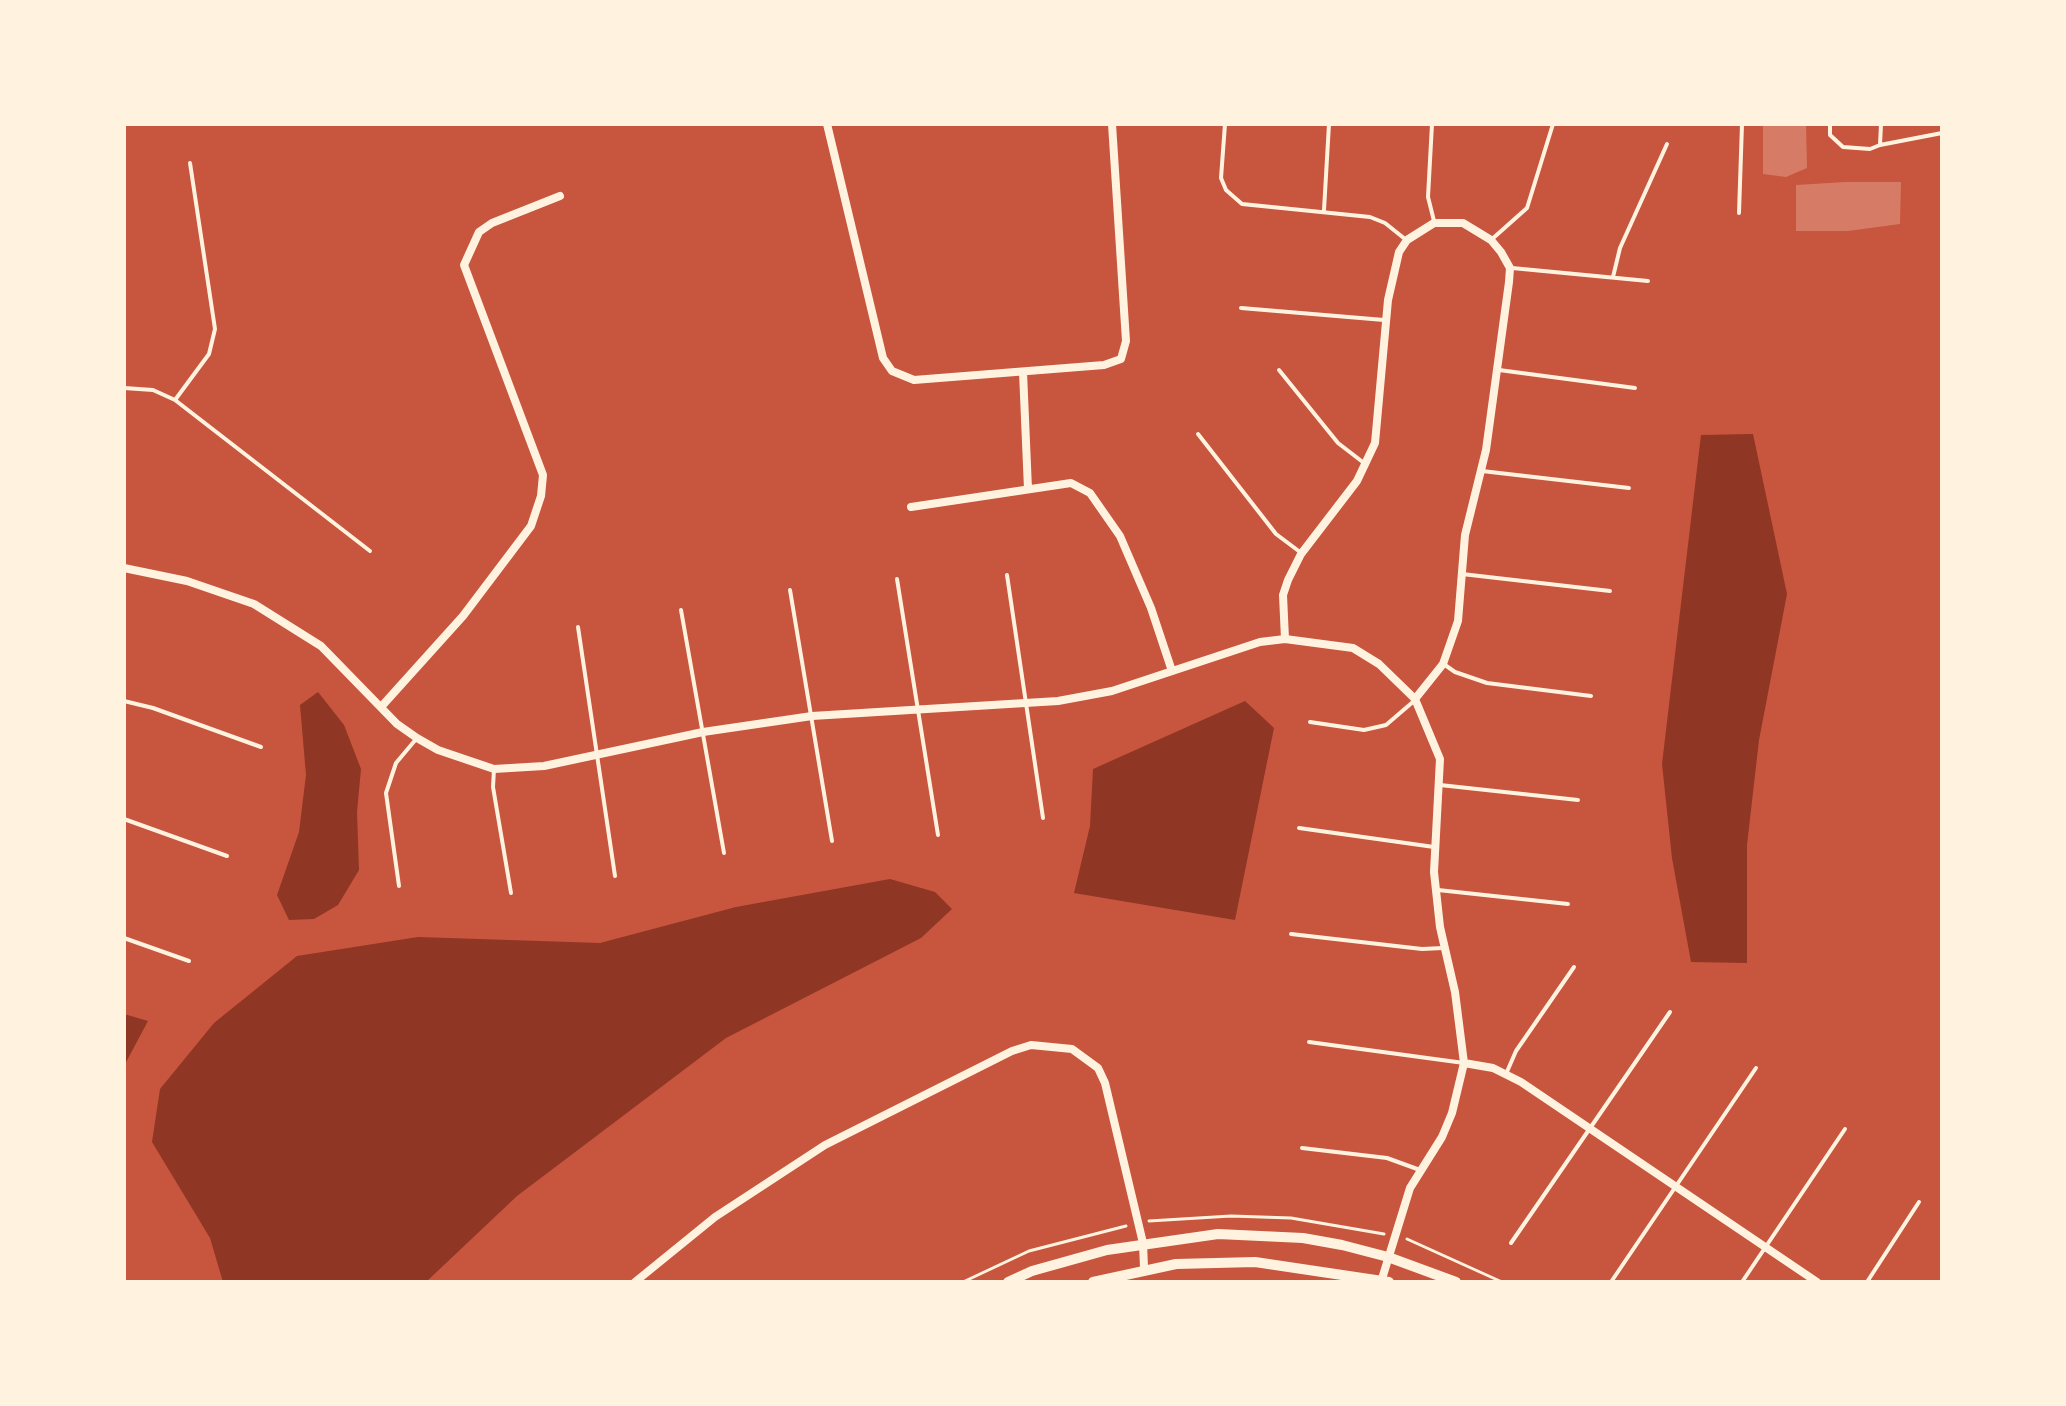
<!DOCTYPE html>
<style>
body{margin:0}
#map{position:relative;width:2066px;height:1406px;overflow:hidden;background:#c8553d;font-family:"Alegreya Sans",sans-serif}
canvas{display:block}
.frame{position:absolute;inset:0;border:126px solid #fff3e0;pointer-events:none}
</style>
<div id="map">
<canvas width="2066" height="1406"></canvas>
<div class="frame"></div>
</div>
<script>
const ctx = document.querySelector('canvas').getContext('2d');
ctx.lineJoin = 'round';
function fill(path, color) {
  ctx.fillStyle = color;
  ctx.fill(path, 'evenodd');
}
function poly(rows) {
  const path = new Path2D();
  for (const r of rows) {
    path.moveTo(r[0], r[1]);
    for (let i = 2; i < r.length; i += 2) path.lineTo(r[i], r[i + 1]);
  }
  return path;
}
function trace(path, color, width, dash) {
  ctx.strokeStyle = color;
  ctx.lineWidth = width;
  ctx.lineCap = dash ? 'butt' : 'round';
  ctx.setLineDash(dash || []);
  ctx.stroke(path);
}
fill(poly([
 [1753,434,1787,594,1759,740,1747,845,1747,963,1691,962,1672,858,1662,764,1701,435],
 [318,692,344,725,361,769,357,812,359,870,338,905,314,919,289,920,277,895,299,832,306,775,300,705],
 [1245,701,1274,728,1235,920,1074,893,1090,826,1093,769],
 [890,879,935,892,952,909,921,938,726,1038,517,1196,426,1282,223,1282,210,1238,152,1142,160,1089,214,1023,297,956,418,937,600,943,736,907],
 [124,1014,148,1021,124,1066]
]), '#8f3625');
fill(poly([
 [1763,124,1806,124,1807,168,1786,177,1763,174],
 [1845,182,1901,182,1900,224,1848,231,1796,231,1796,185]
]), '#d67c66');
trace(poly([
 [1149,1221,1231,1216,1291,1218,1384,1234],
 [1407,1239,1502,1282],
 [963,1282,1029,1251,1126,1226]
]), '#fff3e0', 3);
trace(poly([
 [1225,124,1221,178,1226,190,1242,204,1370,217,1385,223,1405,239],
 [1432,124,1428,197,1434,221],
 [1830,124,1830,135,1843,147,1870,149,1880,145],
 [1881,124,1880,145,1942,133],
 [1324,210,1329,124],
 [1739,213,1742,124],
 [1491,240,1527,208,1553,124],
 [1512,268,1648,281],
 [1613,277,1620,248,1667,144],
 [1241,308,1384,320],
 [1279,370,1338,443,1364,463],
 [1499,370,1635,388],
 [124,388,153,390,175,400,370,551],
 [175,400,209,354,215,329,190,163],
 [1198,434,1276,534,1300,552],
 [1482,471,1629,488],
 [1462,574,1610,591],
 [1007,575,1043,818],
 [897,579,938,835],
 [790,590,832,841],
 [681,610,724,853],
 [578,627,615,876],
 [1445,665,1455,672,1487,683,1591,696],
 [124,701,153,708,261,747],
 [1310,722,1364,730,1386,725,1414,701],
 [494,769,493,787,511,893],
 [1440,785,1578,800],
 [124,819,227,856],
 [1299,828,1434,847],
 [399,886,386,793,396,763,417,738],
 [1438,890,1568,904],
 [1291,934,1422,949,1443,948],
 [124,938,189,961],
 [1309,1042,1464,1063],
 [1506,1074,1516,1051,1574,967],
 [1302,1148,1387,1158,1420,1170],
 [1511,1243,1670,1012],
 [1611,1282,1756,1068],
 [1742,1282,1845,1129],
 [1867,1282,1919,1202]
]), '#fff3e0', 4);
trace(poly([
 [827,124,883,358,892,371,914,380,1104,365,1121,359,1126,341,1112,124],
 [1023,372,1028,489],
 [911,507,1071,483,1090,493,1120,536,1151,608,1172,671],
 [124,568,187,581,254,604,321,646,397,724,417,738,438,750,494,769,544,766,703,732,812,716,1058,701,1112,691,1260,642,1285,639,1353,648,1379,664,1415,699,1440,759,1434,872,1440,927,1455,992,1464,1063,1452,1113,1442,1137,1410,1188,1381,1282],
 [1285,639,1283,595,1288,580,1301,554,1357,481,1375,443,1388,300,1399,252,1407,240,1434,223,1463,223,1491,240,1501,252,1510,268,1509,282,1486,450,1465,535,1458,621,1443,664,1415,699],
 [381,707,463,616,531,526,541,496,543,475,464,265,479,232,492,223,560,196],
 [1464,1063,1493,1068,1521,1082,1817,1282],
 [635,1282,715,1217,825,1145,1012,1051,1031,1045,1072,1049,1098,1068,1105,1083,1128,1180,1143,1243,1144,1268]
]), '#fff3e0', 8);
trace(poly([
 [1008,1282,1032,1271,1107,1250,1218,1234,1303,1238,1342,1245,1388,1257,1456,1282],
 [1093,1282,1176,1264,1255,1262,1389,1282]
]), '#fff3e0', 10);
</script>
